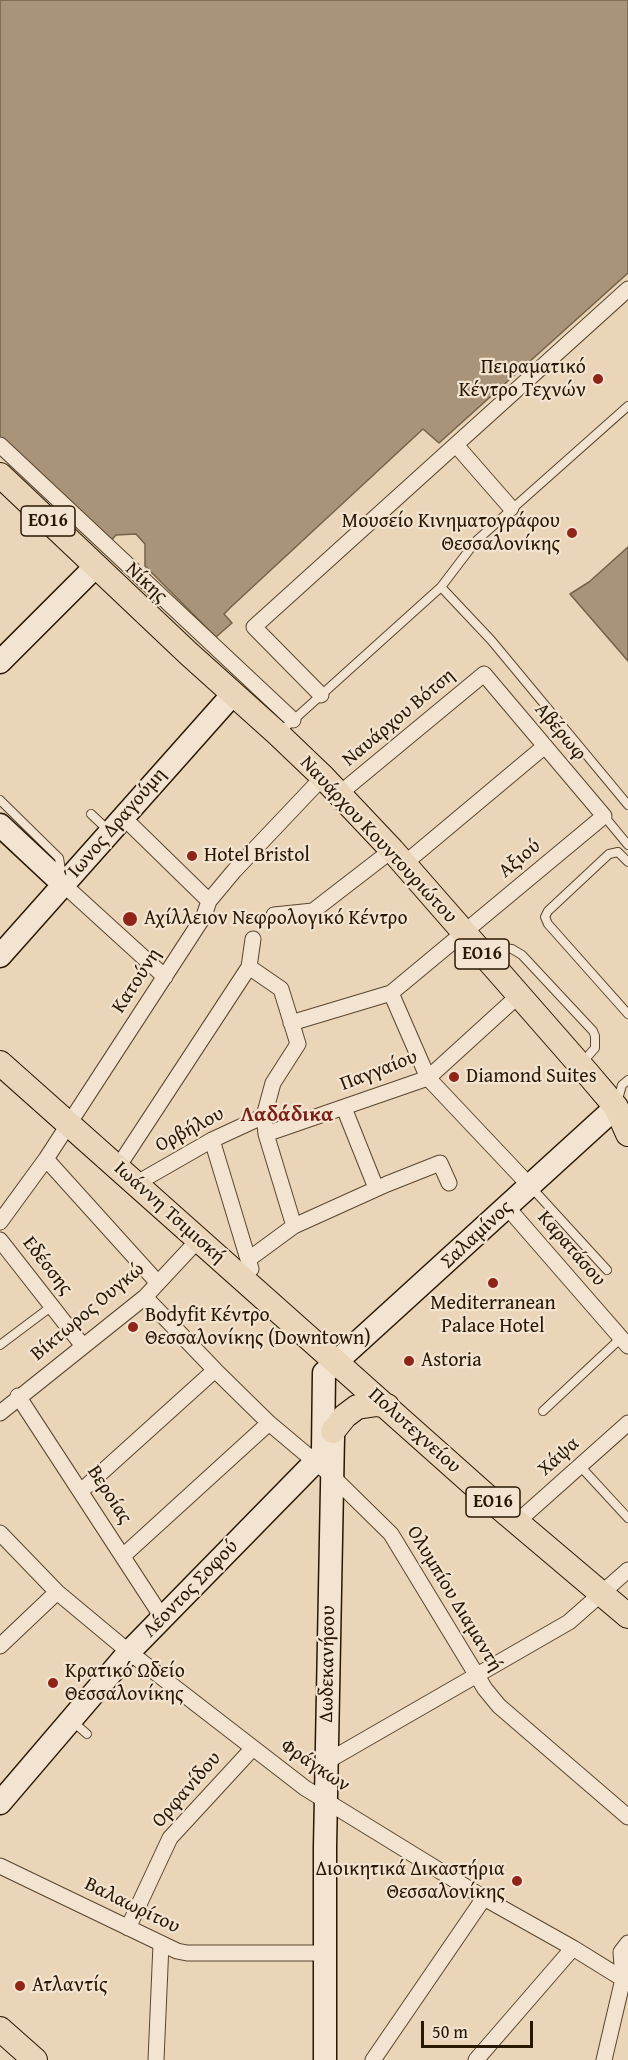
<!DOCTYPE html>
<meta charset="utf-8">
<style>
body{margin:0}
#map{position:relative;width:628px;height:2060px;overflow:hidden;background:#ebd5b8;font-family:"Gentium Book Plus",serif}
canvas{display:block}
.scale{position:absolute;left:421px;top:2021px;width:112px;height:27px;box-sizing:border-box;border:3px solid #281701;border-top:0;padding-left:8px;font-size:18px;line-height:21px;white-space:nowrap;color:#281701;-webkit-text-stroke:4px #f2e4d1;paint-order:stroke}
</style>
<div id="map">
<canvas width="628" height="2060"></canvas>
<div class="scale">50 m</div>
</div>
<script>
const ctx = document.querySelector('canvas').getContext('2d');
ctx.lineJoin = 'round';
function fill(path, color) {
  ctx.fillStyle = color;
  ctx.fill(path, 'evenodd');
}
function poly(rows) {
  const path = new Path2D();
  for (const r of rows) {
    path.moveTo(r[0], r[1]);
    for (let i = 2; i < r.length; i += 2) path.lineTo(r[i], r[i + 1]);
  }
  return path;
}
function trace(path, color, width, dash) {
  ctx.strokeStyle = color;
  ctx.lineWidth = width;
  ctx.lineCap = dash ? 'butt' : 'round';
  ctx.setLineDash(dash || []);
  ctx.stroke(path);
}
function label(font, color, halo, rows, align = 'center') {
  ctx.font = font + ' "Gentium Book Plus",serif';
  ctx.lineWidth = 4.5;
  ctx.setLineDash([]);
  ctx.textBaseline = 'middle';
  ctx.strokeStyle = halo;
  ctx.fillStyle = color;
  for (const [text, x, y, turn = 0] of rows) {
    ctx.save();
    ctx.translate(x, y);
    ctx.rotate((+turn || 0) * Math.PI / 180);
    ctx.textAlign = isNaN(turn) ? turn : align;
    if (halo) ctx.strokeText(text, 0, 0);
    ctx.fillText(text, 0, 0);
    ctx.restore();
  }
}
const water = poly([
 [0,0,628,0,628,273,439,443,423,429,232,606,224,614,232,623,216,637,145,566,145,544,136,534,116,535,109,543,0,440,0,0],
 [628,547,628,661,570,594,589,582,628,547]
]);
fill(water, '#a9947a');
trace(water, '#75624a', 1.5);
const lane = poly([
 [441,587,491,640,628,805],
 [279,733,441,587,476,541,628,406],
 [0,800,59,858,62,876],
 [91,814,109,831],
 [604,816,628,845],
 [628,862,618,852,609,854,548,911,545,917,548,924,628,1014],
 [486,951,503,948,512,949,522,955,593,1031,595,1036,595,1048,581,1064],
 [617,1103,622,1085,628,1080],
 [531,1187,607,1270],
 [0,1345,52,1306],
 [543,1411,621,1338],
 [580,1466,628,1518],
 [72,1721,87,1734]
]);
const street = poly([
 [0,445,293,720],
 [456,445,511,508],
 [321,695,254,627,628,289],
 [123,817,209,901],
 [404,864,545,746],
 [64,885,165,977],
 [274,915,313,911,392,850],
 [249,967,281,989,298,1044,273,1083,264,1116,266,1134,294,1226],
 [391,993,428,1078,530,1186],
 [291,1023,391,993,604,816,484,674,339,794],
 [344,1108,376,1188],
 [266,1134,428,1078,518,996],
 [212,1140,251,1269],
 [46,1159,158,1283],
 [118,1167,249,967,253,939],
 [137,1183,212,1140,264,1116],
 [507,1207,628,1346],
 [0,1222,46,1159,204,916,209,901,234,871,323,777],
 [0,1240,83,1346],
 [249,1259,294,1226,387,1184,440,1163,449,1183],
 [145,1297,215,1370,269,1423,332,1476,391,1534,485,1689,499,1706,628,1817],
 [18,1396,162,1617],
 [0,1413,145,1297,199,1239],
 [81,1491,215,1370],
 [517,1522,628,1423],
 [0,1533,57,1592,129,1652,305,1788,484,1898,573,1948,628,1982],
 [123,1556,269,1423],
 [0,1646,57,1592],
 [326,1762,569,1622,628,1570],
 [0,1866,177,1951,187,1953,324,1953],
 [128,1928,170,1838,253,1748],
 [156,2060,161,1944],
 [373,2060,484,1898],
 [476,2060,573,1948],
 [604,2060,623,1979,621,1952,628,1943]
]);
const secondary = poly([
 [0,662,96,566],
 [0,825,64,885],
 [0,956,233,694],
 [0,1803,129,1652,319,1458,323,1451,324,1373,616,1107],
 [325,2060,325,1847,333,1436]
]);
const primary = poly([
 [0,475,189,654,278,734,323,777,392,850,588,1074,616,1107,628,1134],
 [0,1063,492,1501,628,1616],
 [333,1431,345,1416,357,1407,377,1404,387,1406],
 [0,2029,35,2060]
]);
trace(lane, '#59462f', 10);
trace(street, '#59462f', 17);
trace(secondary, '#281701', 25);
trace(primary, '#281701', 26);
trace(lane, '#f2e4d1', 8);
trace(street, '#f2e4d1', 15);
trace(secondary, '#f2e4d1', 22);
trace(primary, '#ebd5b8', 24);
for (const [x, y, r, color] of [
 [598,379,6,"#8f2418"],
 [572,533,6,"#8f2418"],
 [192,856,6,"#8f2418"],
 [130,919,8,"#8f2418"],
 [454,1077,6,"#8f2418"],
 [493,1283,6,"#8f2418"],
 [133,1327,6,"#8f2418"],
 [409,1361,6,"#8f2418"],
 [53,1683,6,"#8f2418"],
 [517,1881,6,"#8f2418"],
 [20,1986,6,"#8f2418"]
]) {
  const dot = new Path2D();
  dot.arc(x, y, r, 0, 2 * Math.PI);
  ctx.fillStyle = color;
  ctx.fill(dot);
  trace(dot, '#f2e4d1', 2);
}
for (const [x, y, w] of [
 [48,521,54],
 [482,954,54],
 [493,1502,54]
]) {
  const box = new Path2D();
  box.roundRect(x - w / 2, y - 15, w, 30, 4.5);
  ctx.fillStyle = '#f2e4d1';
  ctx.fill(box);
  trace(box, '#281701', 1.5);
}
label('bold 18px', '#281701', null, [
 ["ΕΟ16",48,521],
 ["ΕΟ16",482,954],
 ["ΕΟ16",493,1502]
]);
label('20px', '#281701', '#f2e4d1', [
 ["Πειραματικό",586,368,"right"],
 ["Κέντρο Τεχνών",586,391,"right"],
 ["Μουσείο Κινηματογράφου",560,522,"right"],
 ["Θεσσαλονίκης",560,545,"right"],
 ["Hotel Bristol",204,856],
 ["Αχίλλειον Νεφρολογικό Κέντρο",144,919],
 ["Diamond Suites",466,1077],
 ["Mediterranean",493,1304,"center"],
 ["Palace Hotel",493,1327,"center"],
 ["Bodyfit Κέντρο",145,1316],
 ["Θεσσαλονίκης (Downtown)",145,1339],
 ["Astoria",421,1361],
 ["Κρατικό Ωδείο",65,1672],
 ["Θεσσαλονίκης",65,1695],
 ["Διοικητικά Δικαστήρια",505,1870,"right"],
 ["Θεσσαλονίκης",505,1893,"right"],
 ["Ατλαντίς",32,1986]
], 'left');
label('20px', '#281701', '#f2e4d1', [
 ["Νίκης",146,583,43],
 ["Ναυάρχου Βότση",399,718,-40],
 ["Αβέρωφ",560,732,50],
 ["Ίωνος Δραγούμη",116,825,-49],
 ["Ναυάρχου Κουντουριώτου",378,840,47],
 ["Αξιού",520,859,-40],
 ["Κατούνη",137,981,-57],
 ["Παγγαίου",379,1071,-21],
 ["Ορβήλου",190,1130,-28],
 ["Ιωάννη Τσιμισκή",169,1213,42],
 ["Σαλαμίνος",477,1235,-43],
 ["Καρατάσου",571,1249,49],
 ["Εδέσσης",47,1266,52],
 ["Βίκτωρος Ουγκώ",88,1312,-40],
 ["Πολυτεχνείου",414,1431,42],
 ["Χάψα",559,1457,-42],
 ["Βεροίας",109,1495,57],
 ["Λέοντος Σοφού",191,1589,-46],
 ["Ολυμπίου Διαμαντή",454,1599,59],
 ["Δωδεκανήσου",328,1664,-89],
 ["Φράγκων",315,1766,34],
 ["Ορφανίδου",187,1790,-49],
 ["Βαλαωρίτου",132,1906,26]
]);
label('bold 21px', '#7a1f14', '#f2e4d1', [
 ["Λαδάδικα",287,1116]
]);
</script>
